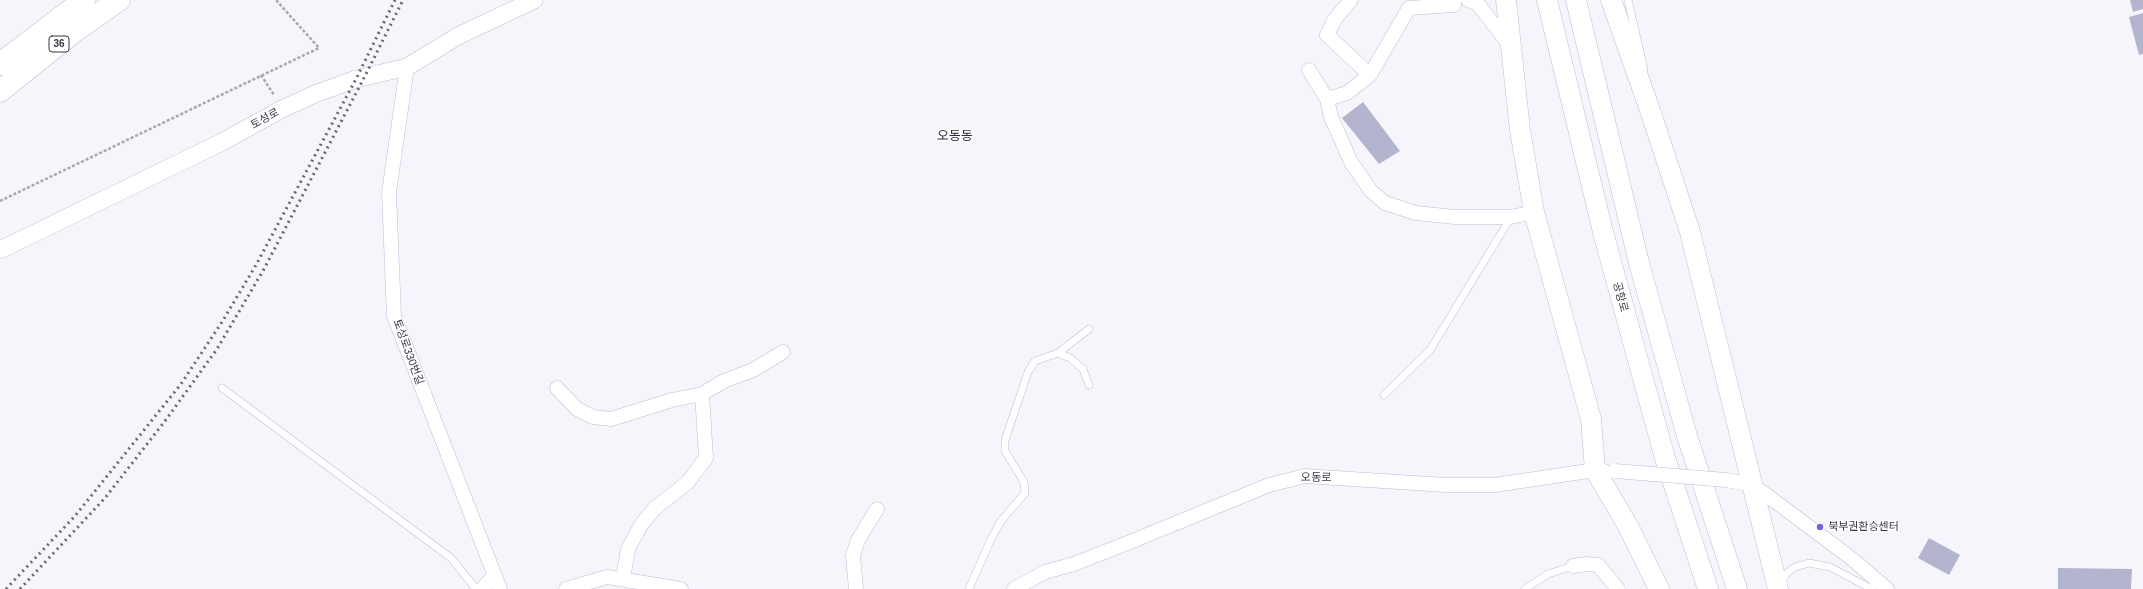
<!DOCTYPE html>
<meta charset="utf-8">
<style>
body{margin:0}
canvas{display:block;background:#f5f5fb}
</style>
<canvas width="2143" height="589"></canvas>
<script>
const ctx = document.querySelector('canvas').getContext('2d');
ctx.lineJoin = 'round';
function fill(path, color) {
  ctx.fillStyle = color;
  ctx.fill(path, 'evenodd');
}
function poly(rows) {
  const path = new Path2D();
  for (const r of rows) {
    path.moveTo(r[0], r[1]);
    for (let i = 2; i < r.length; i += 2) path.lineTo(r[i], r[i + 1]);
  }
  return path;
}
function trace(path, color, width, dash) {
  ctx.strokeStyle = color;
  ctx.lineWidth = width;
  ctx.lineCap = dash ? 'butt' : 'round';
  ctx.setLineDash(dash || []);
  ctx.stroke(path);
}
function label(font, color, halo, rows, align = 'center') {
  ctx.font = font + ' Helvetica,"Noto Sans KR",sans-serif';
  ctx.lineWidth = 3;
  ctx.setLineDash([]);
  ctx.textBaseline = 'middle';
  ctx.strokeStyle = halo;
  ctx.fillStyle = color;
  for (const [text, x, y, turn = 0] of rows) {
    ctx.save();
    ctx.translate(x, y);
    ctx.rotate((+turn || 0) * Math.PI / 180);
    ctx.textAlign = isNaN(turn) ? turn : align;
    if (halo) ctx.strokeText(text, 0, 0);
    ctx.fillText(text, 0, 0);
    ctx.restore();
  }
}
fill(poly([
 [2130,0,2143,0,2143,9,2133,12],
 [2143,13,2143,54,2139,55,2129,17],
 [1363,102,1400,151,1379,164,1342,118],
 [1929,538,1960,555,1949,575,1918,558],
 [2058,568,2132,569,2131,589,2058,589]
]), '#b3b5ce');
const service = poly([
 [1628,0,1644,69],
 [1058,353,1089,329],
 [222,388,451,558,476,589],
 [1384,395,1430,350,1511,217],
 [1780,584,1787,573,1795,567,1809,563,1830,567,1872,589],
 [969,589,991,539,1001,521,1025,493,1024,482,1005,451,1005,440,1028,372,1035,361,1058,353,1070,358,1083,369,1089,385],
 [1525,589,1548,574,1573,566]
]);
const minor = poly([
 [1351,0,1335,19,1327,35,1370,75],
 [1468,0,1478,4,1511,47],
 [407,67,389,192,394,316,500,589],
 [1309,70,1327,99,1331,117,1351,162,1371,191,1385,203,1416,213,1455,217,1511,217,1534,212],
 [1327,99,1347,93,1370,75,1409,8,1454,5,1454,0],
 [557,388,577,409,593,417,611,419,672,400,702,394,724,381,753,370,783,352],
 [1726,480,1753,485,1851,558,1887,589],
 [1573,566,1586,564,1598,565,1618,589],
 [623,579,628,549,641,525,654,509,688,482,706,458,702,394],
 [482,589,494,576],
 [566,589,607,577,681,589],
 [856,589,853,555,858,540,877,509],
 [1014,589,1045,572,1074,564,1130,542,1269,485,1305,476,1445,485,1495,485,1595,470,1604,471]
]);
const tertiary = poly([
 [0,250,222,142,282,109,315,94,356,79,407,67,458,36,534,0]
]);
const secondary = poly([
 [1506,0,1520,130,1534,212,1591,419,1595,470,1628,526,1659,589],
 [1547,0,1603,232,1647,393,1665,458,1708,589],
 [1576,0,1639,263,1687,436,1737,589],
 [1611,0,1651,113,1690,232,1778,589]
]);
const trunk = poly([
 [0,64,84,0],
 [0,91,76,30,119,0]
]);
trace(service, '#bbbdd6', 8);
trace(minor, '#bbbdd6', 15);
trace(tertiary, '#bbbdd6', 18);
trace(secondary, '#bbbdd6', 21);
trace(trunk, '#bbbdd6', 23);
trace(poly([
 [261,75,274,95],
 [0,201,319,48,276,0]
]), '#a7a8af', 2.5, [3, 2]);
trace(service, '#fff', 7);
trace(minor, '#fff', 14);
trace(tertiary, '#fff', 17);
trace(secondary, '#fff', 20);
trace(trunk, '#fff', 22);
trace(poly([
 [6,589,75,516,181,384,222,322,256,265,356,79,395,0],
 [20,589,105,498,165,421,217,349,264,269,365,76,403,0]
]), '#686871', 3, [2, 4]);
const minorBridge = poly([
 [1615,471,1726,480]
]);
trace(minorBridge, '#bbbdd6', 15, []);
trace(minorBridge, '#fff', 14);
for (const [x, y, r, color] of [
 [1820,527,4,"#6f66e0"]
]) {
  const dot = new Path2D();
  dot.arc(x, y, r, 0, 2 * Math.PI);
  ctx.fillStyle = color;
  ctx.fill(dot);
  trace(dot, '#fff', 1.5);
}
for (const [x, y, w] of [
 [59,44,20]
]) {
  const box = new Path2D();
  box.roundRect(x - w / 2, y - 8, w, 16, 3);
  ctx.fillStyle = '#fff';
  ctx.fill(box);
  trace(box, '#353640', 1);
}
label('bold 10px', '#353640', null, [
 ["36",59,44]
]);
label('11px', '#353640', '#fff', [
 ["토성로",265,119,-29],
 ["공항로",1620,297,75],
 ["토성로330번길",408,352,70],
 ["오동로",1316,478]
]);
label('11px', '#353640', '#fff', [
 ["북부권환승센터",1828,527]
], 'left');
label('13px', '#2d2d41', '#fff', [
 ["오동동",955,136]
]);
</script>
